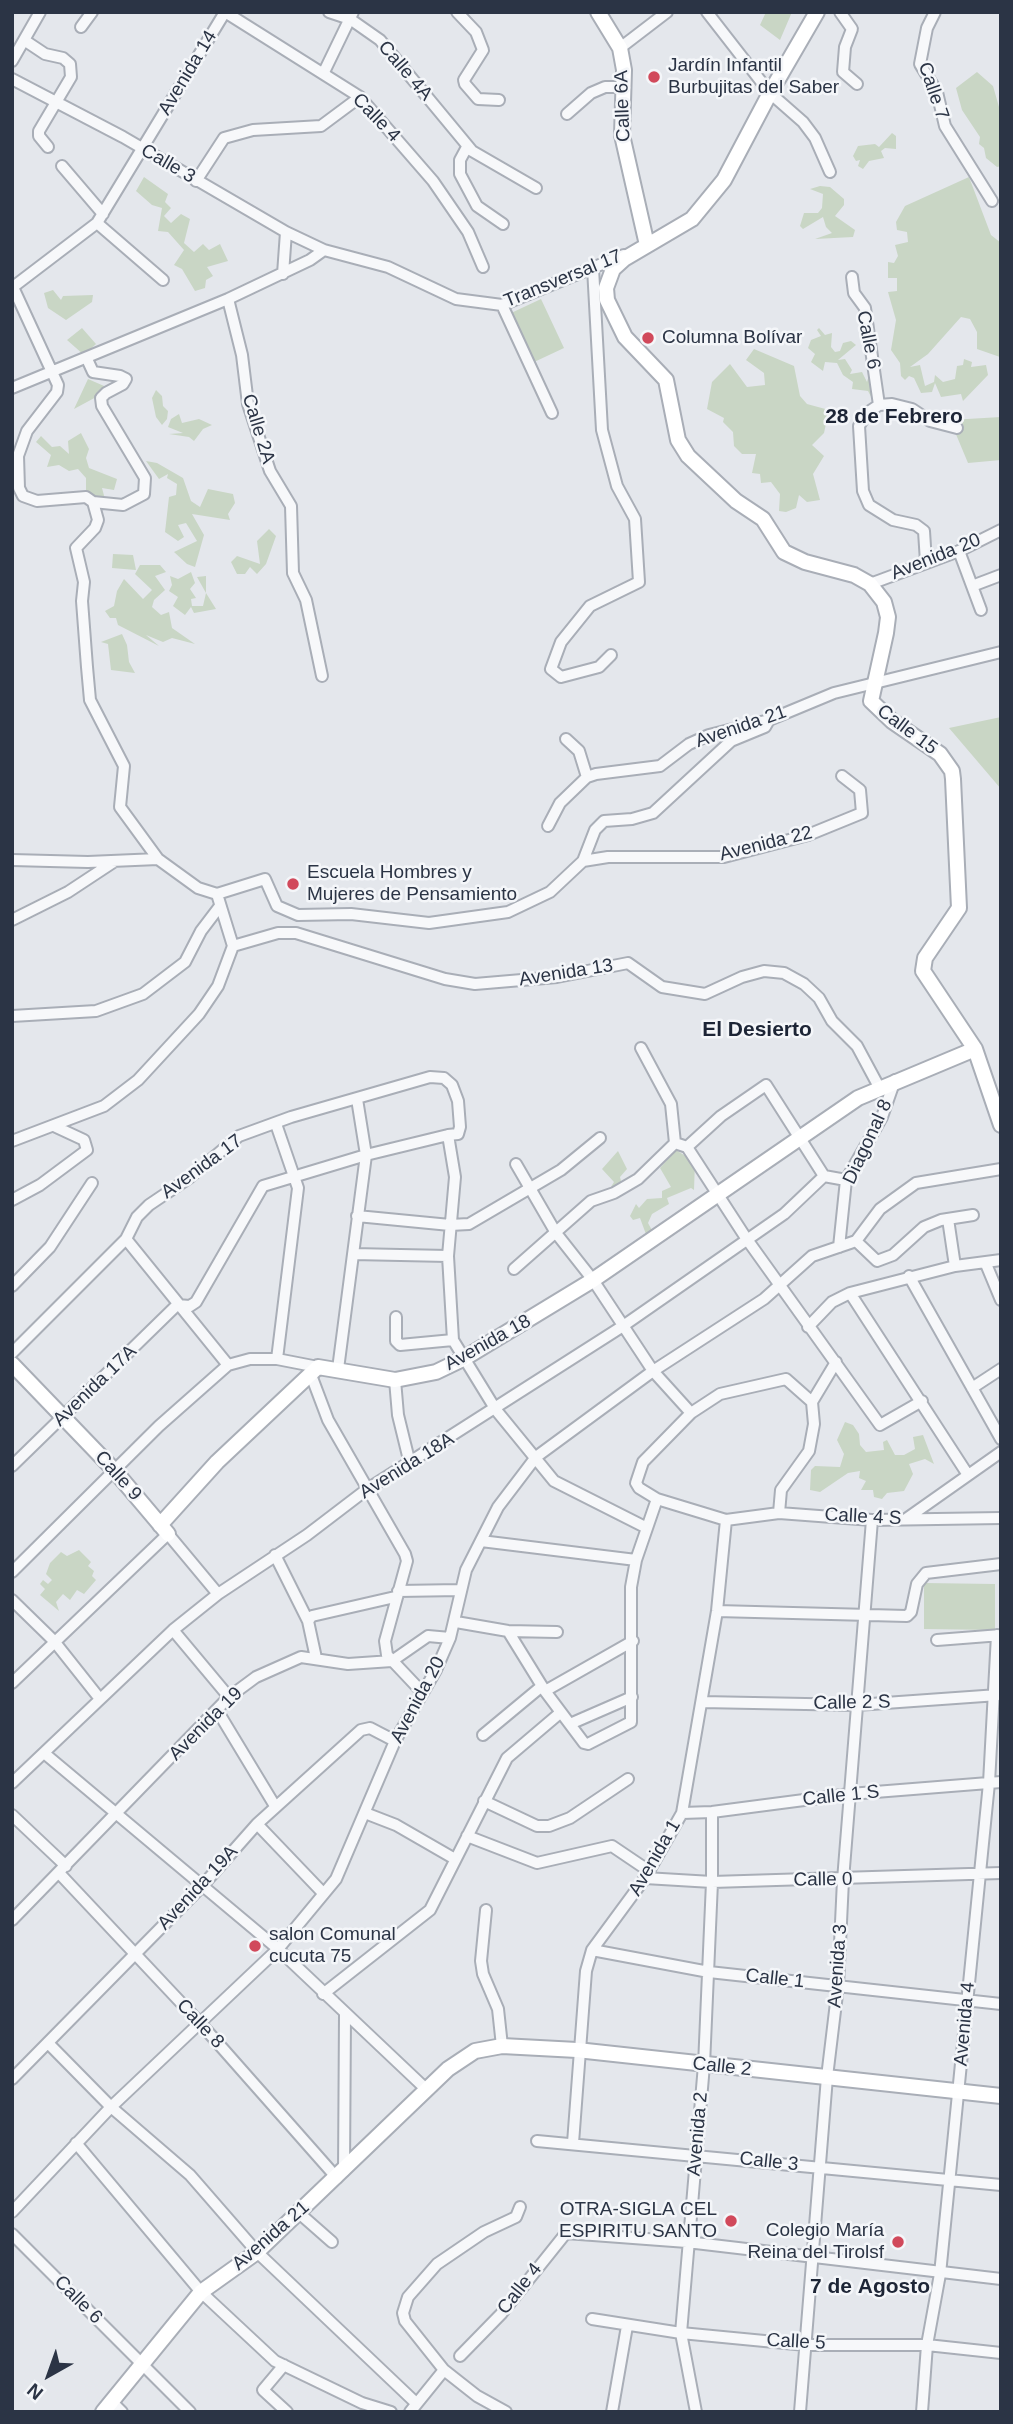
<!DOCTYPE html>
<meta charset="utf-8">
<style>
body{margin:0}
#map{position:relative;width:1013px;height:2424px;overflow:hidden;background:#e4e7ec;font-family:Helvetica,sans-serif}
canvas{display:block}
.frame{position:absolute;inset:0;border:14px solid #2b3445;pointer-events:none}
.north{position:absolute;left:14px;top:2340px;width:70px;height:70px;-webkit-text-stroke:5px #f4f6f9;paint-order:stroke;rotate:220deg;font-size:19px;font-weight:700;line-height:28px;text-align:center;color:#2b3445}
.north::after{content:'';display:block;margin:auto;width:24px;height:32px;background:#2b3445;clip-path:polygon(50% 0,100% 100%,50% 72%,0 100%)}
</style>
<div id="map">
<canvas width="1013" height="2424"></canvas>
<div class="frame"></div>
<div class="north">N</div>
</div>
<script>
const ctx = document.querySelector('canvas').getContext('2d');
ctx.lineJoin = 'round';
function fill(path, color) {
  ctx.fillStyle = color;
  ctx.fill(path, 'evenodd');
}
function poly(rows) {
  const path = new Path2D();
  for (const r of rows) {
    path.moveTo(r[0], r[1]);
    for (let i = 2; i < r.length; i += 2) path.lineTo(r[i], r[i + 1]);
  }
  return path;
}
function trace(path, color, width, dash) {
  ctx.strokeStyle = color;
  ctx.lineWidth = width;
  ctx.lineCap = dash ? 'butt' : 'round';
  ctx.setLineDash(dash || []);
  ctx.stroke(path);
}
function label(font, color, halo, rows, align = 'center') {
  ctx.font = font + ' Helvetica,sans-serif';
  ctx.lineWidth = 5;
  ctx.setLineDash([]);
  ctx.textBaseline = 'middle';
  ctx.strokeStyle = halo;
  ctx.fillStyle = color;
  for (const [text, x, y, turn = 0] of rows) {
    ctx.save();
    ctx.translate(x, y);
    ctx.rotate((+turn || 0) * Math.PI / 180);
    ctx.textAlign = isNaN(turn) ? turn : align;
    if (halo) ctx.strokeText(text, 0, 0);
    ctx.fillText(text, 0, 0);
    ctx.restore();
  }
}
fill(poly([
 [766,12,792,12,780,40,760,25],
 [977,72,993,86,1001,114,1001,166,997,167,986,158,984,148,979,144,980,137,962,110,956,88],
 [892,133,896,136,896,149,885,148,881,151,884,158,869,161,863,169,858,166,860,160,856,161,853,156,858,146,875,144,879,147],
 [144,177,168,194,165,202,171,208,164,216,171,223,181,214,190,219,184,243,194,252,203,244,209,250,220,244,228,261,207,267,213,276,206,280,205,288,195,291,182,269,174,265,184,250,168,232,158,231,162,208,152,205,136,191],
 [969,177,991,235,1001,243,1001,362,1000,357,977,349,977,332,970,319,961,317,928,354,910,367,920,365,925,386,934,382,935,375,943,382,955,379,957,366,963,365,964,359,972,362,971,367,986,365,988,375,963,401,961,394,941,397,935,383,932,392,921,393,914,378,909,376,905,380,901,376,900,363,891,350,896,320,888,292,897,291,897,278,888,278,888,262,894,263,898,256,895,245,908,242,907,232,897,230,896,222,905,206],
 [820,186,830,187,844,199,844,205,835,216,855,230,853,237,815,239,832,233,826,227,823,217,803,229,800,226,804,213,818,213,822,208,823,194,810,189],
 [53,290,61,300,63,296,93,295,92,302,66,320,48,308,44,293],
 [541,299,564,348,532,363,509,314],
 [82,328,96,344,84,355,67,340],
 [819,328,825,335,832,333,831,347,835,352,840,351,843,343,851,341,856,345,838,360,845,359,852,370,850,374,862,372,867,382,870,371,876,406,868,391,852,389,853,382,843,375,837,363,825,362,823,371,811,362,815,354,808,348,811,340,821,336,817,330],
 [754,349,794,366,800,396,807,404,829,410,824,433,812,445,824,456,813,474,820,500,807,502,799,495,796,508,786,512,779,511,780,494,771,482,761,483,760,474,752,473,756,454,742,454,734,446,733,432,723,422,724,418,707,409,712,382,730,364,747,387,765,385,764,373,746,360],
 [88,379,111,389,74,409],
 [156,390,162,396,163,406,168,411,167,419,162,425,156,417,152,398],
 [179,414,182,423,199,419,212,425,203,429,194,441,189,437,169,434,183,433,168,427,171,419],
 [1001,417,1001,460,968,463,950,420],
 [81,433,89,449,86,458,89,468,117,479,114,490,102,488,106,503,86,491,86,478,78,469,69,471,59,465,47,467,51,455,36,442,41,436,52,447,60,446,69,454,68,441],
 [146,461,157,463,183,478,191,501,200,507,208,489,233,494,235,503,228,514,230,520,192,514,204,535,195,567,187,564,174,552,197,541,186,523,178,525,184,537,178,541,165,532,169,497,176,495,177,484,167,478,168,474,159,479],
 [269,529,276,536,266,564,257,574,250,567,245,574,237,574,231,562,237,556,260,564,257,541],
 [113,554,133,555,136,570,112,568],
 [140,565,160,565,166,572,155,576,165,590,154,600,152,607,161,615,169,612,172,628,195,644,172,638,163,642,146,635,159,646,118,625,116,618,110,618,105,611,114,606,117,591,124,579,143,599,152,590,135,574],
 [191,572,195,583,190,589,196,598,191,599,192,606,203,606,206,593,197,577,206,576,206,593,216,609,194,613,191,607,185,615,173,606,178,597,169,591,172,585,170,576,178,579],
 [122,634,127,645,129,662,135,673,111,670,108,644,101,642],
 [1001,717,1001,789,949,728],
 [676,1150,695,1162,694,1190,691,1188,667,1198,669,1204,652,1214,648,1223,654,1234,647,1237,640,1218,633,1220,630,1216,636,1204,639,1208,647,1199,662,1198,662,1191,671,1187,660,1168],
 [618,1151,627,1169,620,1177,622,1185,609,1190,614,1182,602,1169],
 [845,1422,853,1425,859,1434,860,1445,866,1452,884,1450,883,1442,887,1440,895,1455,904,1455,915,1449,913,1437,923,1435,934,1464,925,1459,909,1464,913,1474,904,1491,887,1493,882,1499,874,1497,873,1490,861,1490,866,1481,859,1478,860,1471,848,1473,820,1492,810,1490,811,1470,815,1466,840,1467,844,1454,837,1440],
 [79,1550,91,1562,88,1566,94,1571,92,1576,96,1580,84,1594,77,1590,70,1600,63,1594,56,1602,59,1611,40,1595,45,1589,40,1584,43,1580,48,1584,52,1580,46,1574,50,1563,61,1552,67,1556],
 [924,1583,995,1584,995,1630,924,1629]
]), '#c9d6c5');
const street = poly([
 [225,12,360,97,433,181,468,232,483,267],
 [329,12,350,19,380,40,472,151,536,188],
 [457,12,476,32,483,50,464,80,465,84,478,99,499,100],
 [707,12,770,93,803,122,815,138,830,172],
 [840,12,852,29,845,47,843,72,857,84],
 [935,12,927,28,920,64,937,92,945,126,992,201],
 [81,27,92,12],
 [24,40,45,54,63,58,70,64,71,77,39,131,39,136,48,147],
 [620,48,667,12],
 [12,61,40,12],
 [324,72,353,12],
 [12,79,123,137,286,232,324,250,388,267,456,299,502,305,624,255],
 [567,114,591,93,605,87,624,87],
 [467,147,460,160,460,174,477,206,503,224],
 [62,166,103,214],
 [196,181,224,138,253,130,321,126,360,97],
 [97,223,163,280],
 [593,268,602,430,617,486,635,519,639,582,590,606,561,642,551,669,561,677,599,667,611,655],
 [283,274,286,232],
 [852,277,854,293,865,308,879,405],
 [12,285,58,385,57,392,27,431,18,456,19,488,23,496,37,501,86,497,93,502,123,505,144,494,145,478,102,406,101,398,106,393,123,384,126,379,120,376,93,372,87,359],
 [13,287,97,223,225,12],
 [228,299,242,355,248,404,270,471,291,506,293,573,306,600,322,676],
 [502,305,552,413],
 [12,388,228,299,310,260,324,250],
 [959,551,981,610],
 [926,562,924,531,916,525,893,520,869,505,863,491,859,426,867,413,879,405,892,404,912,409,930,421,957,428],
 [870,584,959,551,1001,530],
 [972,586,1001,575],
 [566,739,579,751,587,777],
 [548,826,560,803,587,777,596,774,660,766,689,744,709,735,769,720,834,693,1001,652],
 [12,860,88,862,158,859],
 [583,861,608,857,724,857,808,835,862,813,860,790,842,776],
 [217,894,265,879,277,906,298,915,351,914,429,923,508,912,550,892,583,861,595,830,604,821,632,819,653,813,731,741,765,727,769,720],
 [12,920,68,892,115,861],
 [233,946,278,933,296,933,445,979,475,984,557,977,628,963,662,987,705,994,742,977,764,971,784,973,804,984,819,998,832,1021,857,1046,879,1087],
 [12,1016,96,1011,143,994,185,962,201,931,220,906],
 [641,1048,671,1104,675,1143,687,1147,746,1238,880,1425,922,1401],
 [276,1124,298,1188,277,1359],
 [12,1141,104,1106,138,1080,199,1014,218,986,233,946,217,894,198,888,158,859,120,807,124,766,90,700,87,667,82,601,84,582,76,548,95,528,98,520,93,502],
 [687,1147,721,1116,766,1085,824,1176,846,1180],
 [516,1164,556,1233,593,1280,653,1371,691,1413],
 [12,1200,40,1185,87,1150,84,1140,56,1127],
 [357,1216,450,1225,469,1224,561,1170,600,1138],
 [948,1219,955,1266],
 [126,1239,228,1365],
 [856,1241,880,1209,916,1183,1001,1169],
 [856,1241,877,1261,893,1255,924,1227,941,1220,973,1215],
 [839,1247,846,1180,882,1117,895,1080],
 [353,1254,448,1256],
 [986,1264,1001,1300],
 [514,1269,591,1201,614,1193,638,1179,675,1143],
 [909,1276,1001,1439],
 [12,1286,50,1247,92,1183],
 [850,1293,968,1475],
 [177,1305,190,1306,196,1302,263,1186,366,1155,448,1135],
 [396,1317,396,1341,400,1345,453,1340],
 [808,1327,832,1302,850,1293,955,1266,1001,1260],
 [12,1353,126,1239,137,1217,149,1205,189,1178,239,1136,291,1117,430,1077,444,1078,452,1085,458,1101,460,1127,458,1134,448,1135,455,1177,448,1256,453,1340,496,1410,554,1481,647,1528],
 [338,1369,366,1155,357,1099],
 [311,1375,328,1420,405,1554,407,1561,385,1641,387,1655,421,1691],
 [395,1380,398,1415,410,1464],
 [972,1388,1001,1369],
 [812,1402,786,1379,720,1394,691,1413,643,1462,636,1483,639,1488,657,1499,726,1520,779,1513,872,1520,1001,1518],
 [12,1466,177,1305],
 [779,1513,781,1490,809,1451,814,1424,812,1402,836,1362],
 [906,1519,1001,1452],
 [481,1541,636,1560],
 [275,1555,308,1621],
 [12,1572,159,1426,228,1365,250,1359,277,1359,318,1367],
 [398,1591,460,1590],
 [12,1600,54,1641,100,1699],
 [717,1611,907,1616,911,1612,917,1584,926,1573,1001,1564],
 [456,1622,508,1631,557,1632],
 [173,1630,229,1697],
 [508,1631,545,1691,584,1743,588,1744,631,1722,631,1587,636,1560,657,1499],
 [937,1640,1001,1635],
 [316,1658,308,1621,312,1616,395,1597],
 [12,1683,168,1534,218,1594],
 [545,1691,633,1641],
 [702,1702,857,1705,998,1695],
 [217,1710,275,1806],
 [570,1724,632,1697],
 [483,1735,542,1686],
 [44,1753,278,1949,427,2090],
 [12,1783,173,1630,218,1594,307,1535,366,1490,623,1326,784,1214,824,1176],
 [484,1801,537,1826,549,1826,570,1818,628,1779],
 [365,1813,396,1825,455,1859],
 [682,1813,712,1812,850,1794,1001,1782],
 [12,1815,66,1866],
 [257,1824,323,1893],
 [467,1836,537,1863,612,1846,649,1871],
 [59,1873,201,2024,337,2178],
 [645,1878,712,1882,1001,1873],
 [486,1910,481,1961,483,1974,498,2009,502,2046],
 [12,1920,229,1697,256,1677,301,1657,348,1664,392,1661,428,1636,450,1638],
 [592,1950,709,1972,1001,2004],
 [323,1994,430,1910,507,1758,560,1713],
 [48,2043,111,2107,190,2175,257,2252,416,2403],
 [12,2079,203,1885,257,1824,361,1730,370,1728,395,1741],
 [537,2141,1001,2185],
 [76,2143,201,2292,275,2361,362,2403,391,2412],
 [573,2143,586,1971,592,1950,645,1878,682,1813,717,1611,726,1520],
 [344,2171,345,2015],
 [12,2212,111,2107,278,1949,336,1879,395,1741,436,1670,450,1638,466,1570,498,1507,536,1457,653,1371,764,1299,812,1256,856,1241],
 [299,2213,332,2242],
 [12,2234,190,2412],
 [592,2319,681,2333,806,2345,927,2345,1001,2353],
 [460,2356,502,2313,566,2233,687,2242,1001,2279],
 [284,2365,263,2390,287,2412],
 [112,2402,122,2412],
 [410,2412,444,2370],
 [506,2412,477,2396,444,2370,405,2321,403,2313,408,2297,437,2264,484,2232,516,2217,520,2207],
 [612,2412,627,2326],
 [696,2412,681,2333,704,2065,712,1882,712,1812],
 [800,2412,827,2077,838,1986,843,1880,872,1520],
 [922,2412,927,2345,940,2274,989,1783,997,1635]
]);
const secondary = poly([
 [598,12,620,48,624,70,622,135,647,245],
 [817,12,770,93,724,180,692,219,624,259,613,269,606,288,607,300,625,337,666,380,678,440,688,456,736,501,763,519,784,552,805,562,854,575,870,584,884,602,888,617,886,633,871,701,892,721,940,754,952,771,953,779,959,908,925,958,923,971,975,1049,1001,1125],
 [12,1364,114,1470,168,1534],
 [160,1525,217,1462,318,1367,395,1380,436,1372,463,1359,593,1280,858,1098,975,1049],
 [103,2412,201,2292,257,2252,448,2069,475,2051,502,2046,577,2050,1001,2096]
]);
trace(street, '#a9aeb7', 14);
trace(secondary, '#a9aeb7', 18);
trace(street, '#f7f8fa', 10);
trace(secondary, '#fff', 14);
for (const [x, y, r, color] of [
 [654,77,7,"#d1495b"],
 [648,338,7,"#d1495b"],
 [293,884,7,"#d1495b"],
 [255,1946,7,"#d1495b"],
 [731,2221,7,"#d1495b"],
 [898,2242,7,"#d1495b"]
]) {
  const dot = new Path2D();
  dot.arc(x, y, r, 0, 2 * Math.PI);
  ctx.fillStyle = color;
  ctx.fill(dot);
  trace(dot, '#f4f6f9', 2.5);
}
label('19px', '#2b3445', '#f4f6f9', [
 ["Jardín Infantil",668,66],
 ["Burbujitas del Saber",668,88],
 ["Columna Bolívar",662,338],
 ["Escuela Hombres y",307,873],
 ["Mujeres de Pensamiento",307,895],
 ["salon Comunal",269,1935],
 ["cucuta 75",269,1957],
 ["OTRA-SIGLA CEL",717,2210,"right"],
 ["ESPIRITU SANTO",717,2232,"right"],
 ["Colegio María",884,2231,"right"],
 ["Reina del Tirolsf",884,2253,"right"]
], 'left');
label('19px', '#2b3445', '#f4f6f9', [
 ["Calle 4A",405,71,49],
 ["Avenida 14",188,73,-59],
 ["Calle 7",933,91,71],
 ["Calle 6A",623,106,-92],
 ["Calle 4",376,118,46],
 ["Calle 3",168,164,30],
 ["Transversal 17",563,279,-22],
 ["Calle 6",868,340,79],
 ["Calle 2A",258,429,73],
 ["Avenida 20",936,557,-22],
 ["Avenida 21",741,727,-19],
 ["Calle 15",907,730,37],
 ["Avenida 22",766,844,-14],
 ["Avenida 13",566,973,-9],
 ["Diagonal 8",868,1142,-65],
 ["Avenida 17",202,1167,-36],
 ["Avenida 18",488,1343,-29],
 ["Avenida 17A",95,1386,-44],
 ["Avenida 18A",407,1466,-32],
 ["Calle 9",118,1476,48],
 ["Calle 4 S",863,1517,3],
 ["Avenida 20",418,1700,-62],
 ["Calle 2 S",852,1703,-1],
 ["Avenida 19",206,1724,-45],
 ["Calle 1 S",841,1796,-6],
 ["Avenida 1",655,1858,-60],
 ["Calle 0",823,1880,-1],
 ["Avenida 19A",198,1888,-47],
 ["Avenida 3",838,1966,-86],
 ["Calle 1",775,1979,6],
 ["Calle 8",200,2024,47],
 ["Avenida 4",965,2024,-85],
 ["Calle 2",722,2067,6],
 ["Avenida 2",698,2134,-85],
 ["Calle 3",769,2162,6],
 ["Avenida 21",271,2236,-41],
 ["Calle 4",520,2289,-52],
 ["Calle 6",78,2300,45],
 ["Calle 5",796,2342,3]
]);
label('bold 21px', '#1d2536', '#f4f6f9', [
 ["28 de Febrero",894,417],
 ["El Desierto",757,1030],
 ["7 de Agosto",870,2287]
]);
</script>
